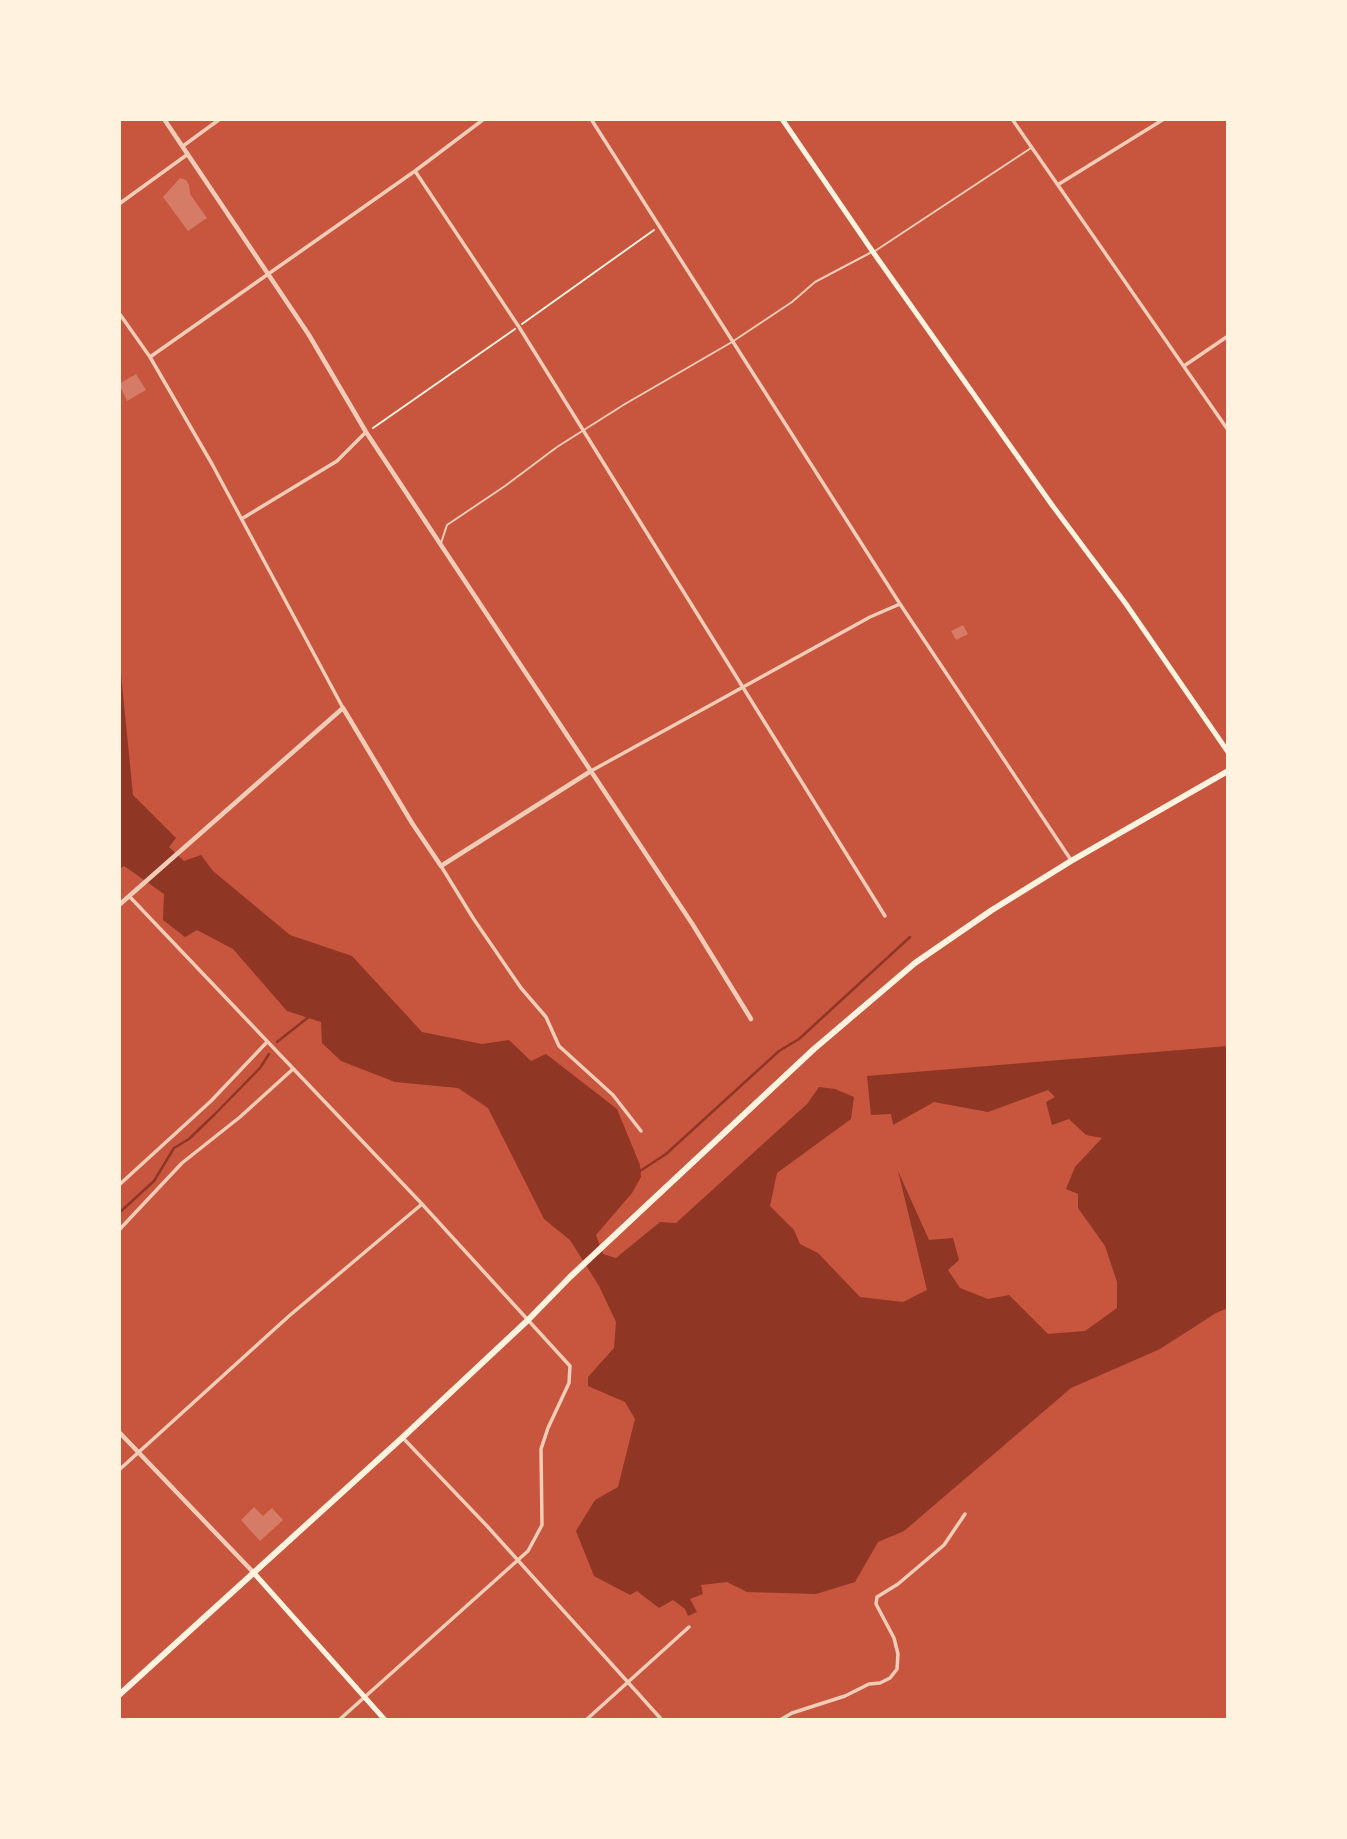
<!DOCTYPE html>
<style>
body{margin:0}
#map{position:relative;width:1347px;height:1839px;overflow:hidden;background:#c8553d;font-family:"Alegreya Sans",sans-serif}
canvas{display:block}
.frame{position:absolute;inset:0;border:121px solid #fff3e0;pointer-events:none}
</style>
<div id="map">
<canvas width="1347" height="1839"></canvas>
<div class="frame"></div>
</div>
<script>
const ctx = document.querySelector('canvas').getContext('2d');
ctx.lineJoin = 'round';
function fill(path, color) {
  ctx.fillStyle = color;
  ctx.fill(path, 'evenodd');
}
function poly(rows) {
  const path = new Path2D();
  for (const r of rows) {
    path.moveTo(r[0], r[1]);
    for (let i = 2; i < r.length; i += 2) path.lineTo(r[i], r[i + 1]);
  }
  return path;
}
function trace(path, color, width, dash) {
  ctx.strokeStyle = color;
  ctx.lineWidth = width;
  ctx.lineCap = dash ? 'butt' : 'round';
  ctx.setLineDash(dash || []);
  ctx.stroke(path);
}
fill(poly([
 [119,654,133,795,176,838,169,847,184,861,201,855,213,871,290,935,352,956,422,1032,482,1044,509,1040,531,1061,546,1054,617,1109,640,1165,641,1177,632,1193,596,1235,603,1254,616,1258,660,1222,676,1223,807,1104,819,1087,835,1089,854,1097,851,1119,777,1173,770,1206,794,1230,800,1244,818,1253,860,1297,903,1302,927,1290,898,1171,929,1240,953,1238,959,1260,948,1270,960,1288,988,1299,1009,1295,1048,1334,1085,1331,1117,1308,1117,1282,1105,1246,1078,1208,1078,1194,1066,1189,1075,1167,1102,1138,1086,1135,1069,1119,1052,1125,1046,1102,1055,1097,1048,1090,988,1112,934,1102,893,1125,891,1114,871,1115,867,1076,1228,1046,1228,1308,1216,1313,1160,1349,1071,1388,904,1531,878,1542,855,1582,816,1594,747,1592,727,1582,701,1585,703,1594,690,1599,697,1612,688,1616,685,1609,673,1600,659,1608,637,1591,630,1595,594,1576,576,1531,595,1500,618,1487,635,1419,625,1402,588,1386,588,1377,614,1348,616,1322,599,1286,570,1240,544,1219,488,1108,458,1088,395,1082,341,1061,322,1043,321,1022,287,1011,233,949,197,930,185,937,163,920,164,894,124,866,119,869]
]), '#8f3625');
trace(poly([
 [277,1042,310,1016],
 [640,1171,666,1154,779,1051,799,1039,910,937],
 [119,1213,154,1181,174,1148,189,1139,215,1114,260,1068,269,1054]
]), '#8f3625', 2.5);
fill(poly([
 [180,178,186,180,189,185,190,194,207,218,188,231,163,197],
 [136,374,146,390,127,401,119,384],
 [963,625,968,634,956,640,951,631],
 [254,1507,263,1516,272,1508,283,1520,260,1541,241,1520]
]), '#d67c66');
trace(poly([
 [522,324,654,230],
 [373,428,515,329]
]), '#fff3e0', 2);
trace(poly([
 [875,251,1031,148],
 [441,543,447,525,505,486,557,447,625,404,732,342,792,302,815,282,870,253]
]), '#f1ccb7', 2);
trace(poly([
 [591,119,900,604,1071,860],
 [1012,119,1228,430],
 [183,146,220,119],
 [415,171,519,327,885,916],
 [1059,184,1164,119],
 [119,204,188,154],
 [119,313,150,357,212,464,343,708],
 [150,357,415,171,484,119],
 [1184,366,1228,336],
 [243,518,337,461,366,432],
 [591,771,870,617,900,604],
 [441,866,473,918,521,988,546,1017,559,1046,613,1095,641,1131],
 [129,896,422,1204,570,1366,569,1383,548,1428,541,1449,542,1525,528,1551,339,1720],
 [119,1185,211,1101,267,1042],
 [119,1230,182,1163,240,1117,293,1069],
 [403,1438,487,1526,662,1720],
 [119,1470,289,1316,422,1204],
 [586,1720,689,1627],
 [780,1720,792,1713,845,1696,869,1684,880,1683,890,1678,897,1669,898,1654,894,1638,876,1604,877,1597,898,1584,944,1545,965,1514]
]), '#f1ccb7', 3.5);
trace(poly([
 [164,119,309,335,366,432,693,925,751,1019],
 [119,905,343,708,412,823,441,866,591,771],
 [119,1432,253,1572]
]), '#f1ccb7', 4.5);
trace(poly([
 [782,119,873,252,1052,505,1126,604,1228,752],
 [253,1572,385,1720]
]), '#fff3e0', 5);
trace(poly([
 [119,1695,402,1438,528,1320,570,1277,814,1049,915,963,992,910,1071,861,1228,771]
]), '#fff3e0', 6);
</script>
